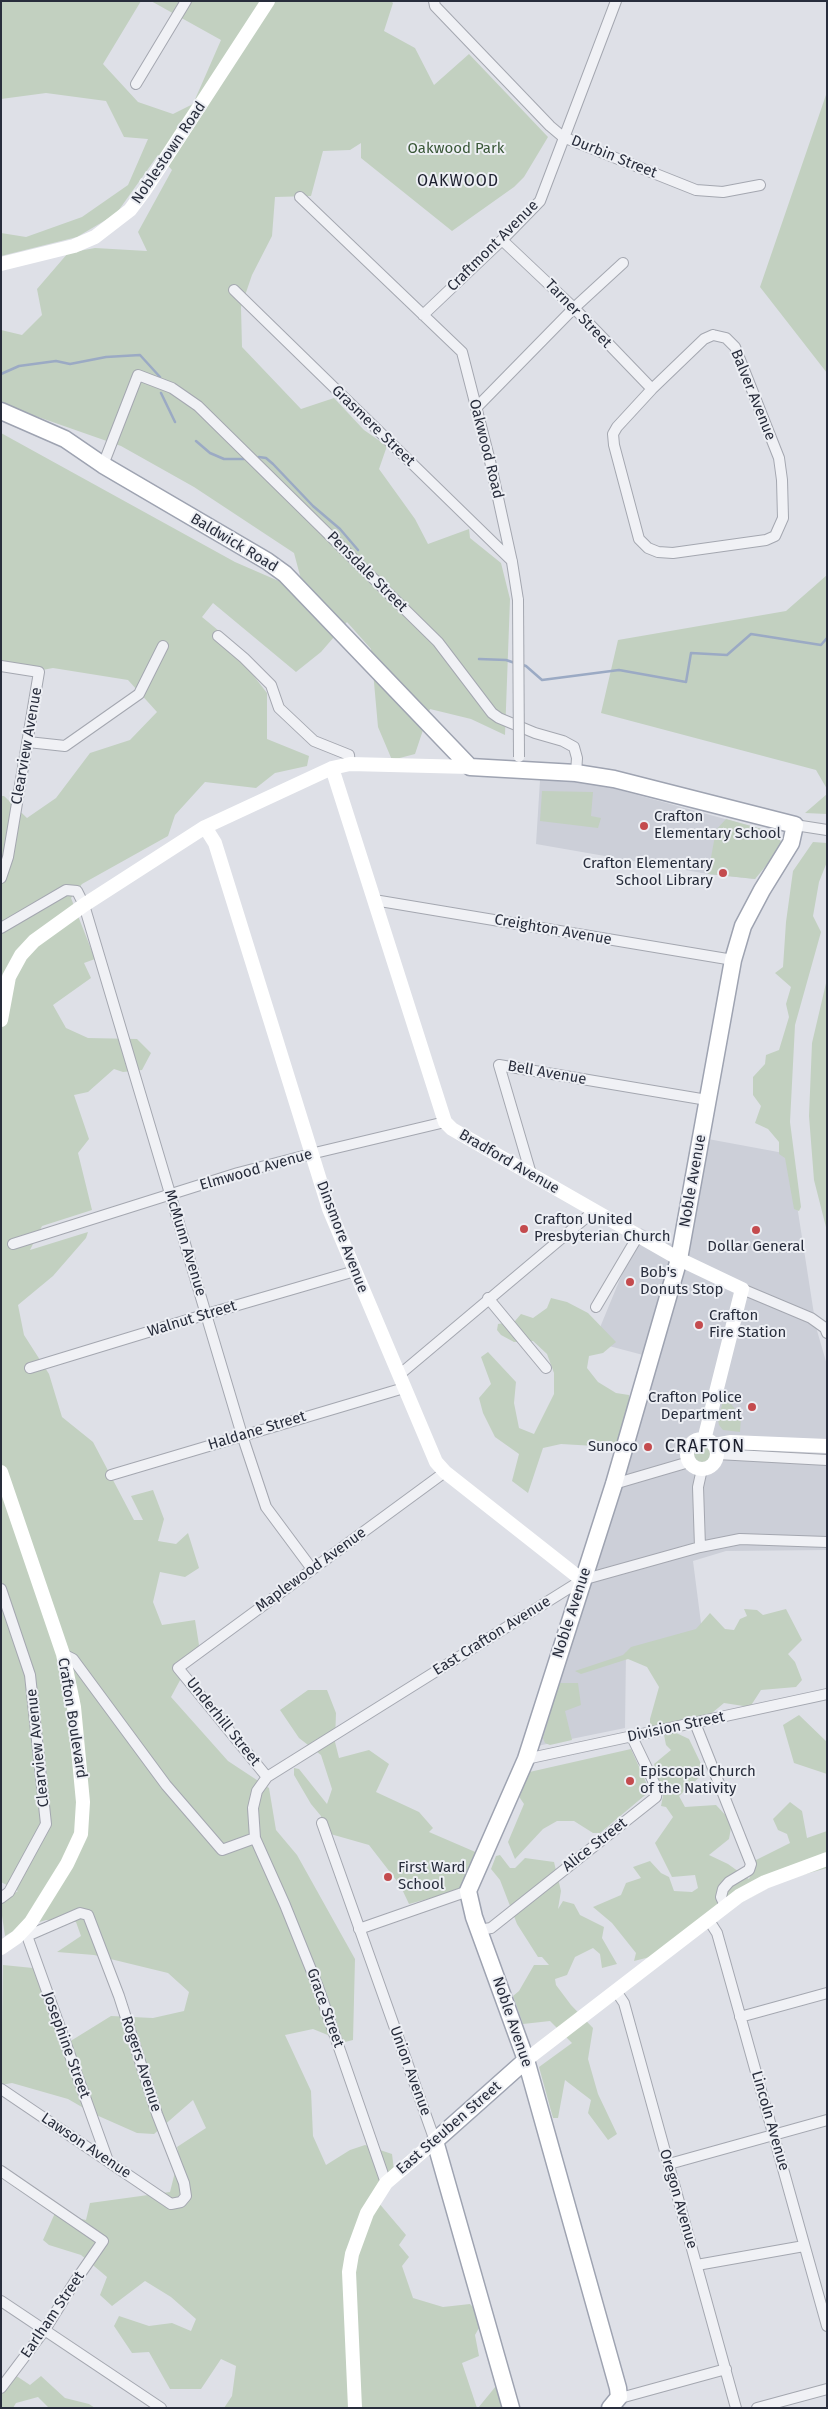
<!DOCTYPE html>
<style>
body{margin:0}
#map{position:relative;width:828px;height:2409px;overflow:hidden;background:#dee0e7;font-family:"Fira Sans",sans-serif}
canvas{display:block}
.frame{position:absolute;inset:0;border:2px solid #282d3c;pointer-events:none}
</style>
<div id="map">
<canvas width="828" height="2409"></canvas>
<div class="frame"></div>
</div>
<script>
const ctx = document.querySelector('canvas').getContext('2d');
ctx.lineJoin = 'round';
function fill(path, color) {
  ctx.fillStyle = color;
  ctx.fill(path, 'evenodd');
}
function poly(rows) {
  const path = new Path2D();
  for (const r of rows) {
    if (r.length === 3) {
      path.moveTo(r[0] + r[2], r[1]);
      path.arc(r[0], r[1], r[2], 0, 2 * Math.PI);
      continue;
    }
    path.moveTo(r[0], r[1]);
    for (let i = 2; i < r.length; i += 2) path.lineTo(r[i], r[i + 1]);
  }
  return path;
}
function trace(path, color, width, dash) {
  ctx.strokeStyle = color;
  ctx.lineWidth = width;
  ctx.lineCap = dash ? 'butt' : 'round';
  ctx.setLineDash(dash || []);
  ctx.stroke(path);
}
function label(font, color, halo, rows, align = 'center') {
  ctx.font = font + ' "Fira Sans",sans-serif';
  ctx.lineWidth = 4;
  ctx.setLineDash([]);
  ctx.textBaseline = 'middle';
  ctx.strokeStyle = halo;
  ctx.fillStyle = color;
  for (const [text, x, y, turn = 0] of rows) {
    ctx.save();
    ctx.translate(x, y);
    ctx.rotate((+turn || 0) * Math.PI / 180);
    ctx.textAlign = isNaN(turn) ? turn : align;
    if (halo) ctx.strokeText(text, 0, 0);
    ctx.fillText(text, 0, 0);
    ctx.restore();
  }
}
fill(poly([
 [540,780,576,781,601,785,776,833,781,842,755,879,708,874,536,844],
 [708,1139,789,1154,816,1327,827,1365,827,1550,726,1551,693,1561,702,1631,626,1652,625,1728,537,1746,555,1652,643,1355,594,1342,641,1228,687,1252]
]), '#cccfd8');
fill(poly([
 [1,1,141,1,103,64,138,102,173,114,193,104,221,40,151,1,391,1,393,3,384,31,415,48,434,85,469,54,548,137,524,177,514,187,452,231,361,158,361,143,350,150,323,151,311,196,275,197,272,236,252,275,241,307,242,347,301,409,334,398,364,430,387,446,379,469,415,519,428,544,469,529,470,538,501,563,510,599,505,735,471,719,430,709,415,754,392,760,378,727,371,649,347,622,321,652,296,672,213,603,202,617,219,631,267,693,267,739,309,756,307,766,275,773,256,788,205,782,175,815,168,836,82,884,71,898,95,959,84,963,91,978,53,1005,66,1028,88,1038,137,1039,151,1053,142,1070,123,1072,114,1069,88,1092,74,1095,89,1139,78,1153,92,1210,42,1226,30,1250,88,1232,86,1238,53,1276,18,1305,24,1335,49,1374,62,1417,93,1442,134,1520,143,1520,131,1496,153,1490,164,1519,158,1541,176,1544,188,1533,199,1568,185,1577,160,1572,153,1602,162,1625,195,1620,199,1645,171,1697,228,1761,269,1788,276,1830,297,1855,355,1959,353,2040,345,2042,313,2029,285,2035,311,2091,313,2136,326,2165,350,2150,365,2145,392,2154,394,2170,372,2195,406,2235,399,2245,409,2257,402,2266,413,2298,443,2307,470,2304,477,2311,479,2328,475,2335,479,2356,462,2363,477,2408,224,2408,232,2396,236,2366,221,2359,201,2389,170,2389,149,2352,132,2353,114,2326,119,2316,149,2326,172,2323,191,2331,196,2319,171,2297,145,2281,112,2306,100,2295,107,2277,81,2255,49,2245,43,2240,55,2213,86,2220,90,2203,170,2192,179,2156,177,2147,206,2128,193,2100,154,2134,137,2133,94,2114,68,2099,12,2083,1,2085,3,1965,43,1969,69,2042,111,2016,153,2018,184,2011,189,1992,168,1973,94,1955,57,1952,81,1936,76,1922,46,1920,17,1929,5,1936,1,1909,1,1901,18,1891,1,1882,1,796,4,796,27,818,56,798,90,753,130,740,157,712,128,680,53,668,37,671,1,665,1,433,235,562,281,582,302,583,294,553,194,487,121,446,1,404,1,330,22,335,42,315,37,289,68,253,95,248,147,251,138,232,172,170,158,155,116,214,77,237,1,256,1,233,26,237,82,217,128,185,148,139,124,137,106,101,46,93,1,99],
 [827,92,827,373,760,287],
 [827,575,827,789,816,770,601,713,618,640,786,611],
 [542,791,593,792,591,816,601,818,598,828,540,821],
 [827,794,827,814,805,813],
 [726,819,776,833,781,842,780,849,755,879,708,874,716,830],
 [813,842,827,843,827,862,819,882,813,916,821,932,795,1025,790,1122,801,1207,799,1211,794,1209,785,1158,779,1154,779,1142,768,1129,755,1123,761,1106,753,1095,753,1077,765,1064,766,1055,779,1050,789,1017,786,1004,791,987,775,973,783,967,786,922,793,871],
 [827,979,827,1231,814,1180,809,1116,812,1043],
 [551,1298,567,1302,588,1313,616,1342,603,1353,589,1356,587,1368,598,1382,616,1393,629,1395,629,1409,619,1441,612,1447,561,1444,543,1448,528,1493,512,1481,519,1454,495,1437,483,1413,479,1398,491,1384,481,1357,488,1352,516,1382,514,1403,519,1428,534,1434,554,1394,554,1373,547,1354,533,1341,514,1342,501,1335,497,1330,498,1324,515,1321,521,1314,533,1318,547,1308],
 [723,1401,731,1404,739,1414,741,1418,740,1432,723,1430,719,1425,718,1420],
 [702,1454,8],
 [744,1609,757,1610,763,1615,786,1609,802,1640,788,1654,795,1662,802,1680,796,1687,761,1690,750,1707,724,1703,706,1718,650,1727,650,1719,659,1687,647,1667,628,1659,581,1674,575,1671,623,1655,631,1647,696,1629,710,1613,725,1629,734,1630,740,1619,747,1616],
 [559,1683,578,1683,581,1705,565,1711,572,1740,550,1745,545,1743,543,1738],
 [308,1690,327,1690,336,1713,335,1742,339,1758,369,1750,389,1764,376,1792,419,1812,433,1828,429,1832,480,1854,470,1879,457,1891,409,1904,400,1885,369,1845,320,1831,321,1816,311,1804,294,1775,294,1768,299,1769,327,1804,332,1789,321,1755,299,1738,280,1710],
 [799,1715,827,1742,827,1774,794,1763,783,1725],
 [672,1731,689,1739,705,1772,679,1796,685,1807,716,1805,732,1822,729,1839,709,1855,728,1864,749,1879,756,1860,790,1843,787,1834,778,1830,773,1819,790,1802,802,1811,807,1838,827,1831,827,1868,781,1881,720,1914,654,1956,634,1961,636,1953,612,1923,593,1907,621,1895,626,1883,641,1878,633,1867,650,1861,661,1873,669,1877,674,1891,692,1892,698,1888,695,1875,672,1877,655,1843,673,1817,666,1807,661,1806,663,1796,654,1764,671,1750,666,1745,664,1735],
 [631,1749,650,1791,600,1833,593,1833,574,1821,557,1821,543,1829,515,1859,508,1842,524,1804,516,1792,525,1773],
 [500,1855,510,1868,515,1868,525,1858,554,1862,561,1891,558,1909,563,1901,574,1904,580,1915,604,1927,602,1938,617,1964,602,1968,600,1954,593,1948,575,1957,567,1975,555,1979,556,1985,571,2005,593,2028,588,2059,598,2094,617,2134,608,2140,588,2113,591,2100,565,2080,558,2118,553,2118,539,2067,572,2043,550,2021,523,2024,513,1996,519,1991,534,1965,549,1965,542,1957,538,1957,517,1924,500,1880,491,1869,496,1856],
 [15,2375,30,2385,41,2376,65,2398,89,2404,95,2408,49,2408,38,2397,16,2403,13,2408,1,2408,1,2396],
 [496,2386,512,2393,516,2408,478,2408]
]), '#c2d0c0');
trace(poly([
 [1,374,19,366,56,361,70,364,106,357,140,355,160,377],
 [161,393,175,422],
 [196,441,210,453,224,459,244,459],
 [259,457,266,458,273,464,313,506,340,529,358,550],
 [479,659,506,660,515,663],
 [520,664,526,666,542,680,619,670,686,682,691,653,727,655,751,634,821,645,827,638]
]), '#9baac4', 2.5);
const street = poly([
 [434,1,435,6,550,126,563,137,696,190,723,192,760,185],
 [136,84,186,1],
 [300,197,462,352,490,461,512,562,518,600],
 [502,240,574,308,652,389],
 [234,290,512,561],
 [423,315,502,240,540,201,616,1],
 [713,335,726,338,735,347,779,458,782,480,783,518,775,536,766,540,673,553,658,552,648,548,639,539,614,445,613,434,617,427,652,389,704,339,713,335],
 [476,408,574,308,623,263],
 [103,465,138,375,172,388,198,406,438,642,492,713,499,718,535,733,563,741,574,747,577,758,576,773],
 [218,636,244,658,271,685,279,708,314,741,349,755,350,764],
 [1,666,39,672,8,857,1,878],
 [28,742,65,746,139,694,163,646],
 [795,825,827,830],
 [374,900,733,960],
 [1,928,66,890,77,891,84,905,242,1435,266,1507,312,1569],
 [531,1174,499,1065,707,1100],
 [13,1244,238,1173,319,1152,445,1122],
 [742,1289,811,1318,825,1328,827,1333],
 [488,1298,546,1368],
 [596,1307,638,1236],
 [30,1368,207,1314,355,1271],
 [399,1375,594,1211],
 [717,1454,827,1460],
 [111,1475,404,1388],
 [614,1484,689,1462],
 [700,1547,698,1487,702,1469],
 [1,1589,30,1675,46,1824,9,1892,1,1898],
 [63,1654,73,1659,166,1785,222,1850,255,1838,253,1808,257,1791,267,1777,582,1580,700,1547,740,1539,827,1542],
 [695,1723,751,1864,749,1870,729,1882,723,1889,721,1897,725,1906],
 [526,1759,827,1694],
 [267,1777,178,1668,445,1472],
 [322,1823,435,2141],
 [255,1838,285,1905,318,1987,386,2183],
 [708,1919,717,1933,827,2326],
 [359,1929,468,1891],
 [25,1930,108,2161],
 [479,1930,491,1928,656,1797,657,1789,632,1737],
 [616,1991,624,2003,736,2408],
 [740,2017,827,1993],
 [1,2089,171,2204,181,2202,186,2196,184,2183,157,2114,119,1996,88,1915,80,1913,27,1936],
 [669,2164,827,2120],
 [1,2171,103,2241,74,2283,44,2331,1,2388],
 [697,2265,804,2246],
 [1,2301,161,2408],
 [619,2397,624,2397,726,2369],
 [757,2408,827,2389]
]);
const primary = poly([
 [1,411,65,439,103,465,267,561,285,574,470,767,576,773,614,779,795,825,791,843,762,890,743,926,733,960,679,1259,614,1484,526,1759,468,1891,474,1917,526,2060,618,2388,619,2397,610,2408],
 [511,2408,435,2141,526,2060]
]);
trace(street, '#a4a7b0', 12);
trace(primary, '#9ea3b1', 19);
trace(street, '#f0f1f5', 10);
trace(poly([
 [1,264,74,246,95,237,130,210,145,190,268,1],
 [332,768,445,1122,452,1129,679,1259,742,1289,704,1440],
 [205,827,215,843,329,1209,436,1462,445,1472,582,1580],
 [1,1020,9,977,21,955,34,941,84,905,205,827,332,768,350,764,470,767],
 [702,1454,15],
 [714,1445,731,1442,827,1446],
 [1,1472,63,1654,74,1707,83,1802,81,1834,67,1864,31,1922,17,1937,1,1948],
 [526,2060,739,1896,765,1882,827,1859],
 [355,2408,349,2272,352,2254,367,2213,386,2183,435,2141]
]), '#fff', 14);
trace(primary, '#fff', 16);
const streetBridge = poly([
 [518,600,519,757]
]);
trace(streetBridge, '#a4a7b0', 12, []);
trace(streetBridge, '#f0f1f5', 10);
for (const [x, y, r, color] of [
 [644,826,5,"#c44b4e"],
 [723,873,5,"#c44b4e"],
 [524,1229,5,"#c44b4e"],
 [756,1230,5,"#c44b4e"],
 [630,1282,5,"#c44b4e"],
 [699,1325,5,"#c44b4e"],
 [752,1407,5,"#c44b4e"],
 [648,1447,5,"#c44b4e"],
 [630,1781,5,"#c44b4e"],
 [388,1877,5,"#c44b4e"]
]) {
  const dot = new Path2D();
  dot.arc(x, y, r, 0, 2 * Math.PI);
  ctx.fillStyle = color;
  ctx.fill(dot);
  trace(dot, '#edeff4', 2);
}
label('15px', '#395737', '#edeff4', [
 ["Oakwood Park",456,149]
]);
label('15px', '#282d3c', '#edeff4', [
 ["Noblestown Road",169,153,-56],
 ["Durbin Street",614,157,22],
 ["Craftmont Avenue",493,246,-45],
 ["Tarner Street",578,314,46],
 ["Balver Avenue",753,395,68],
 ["Grasmere Street",373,426,44],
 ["Oakwood Road",486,449,76],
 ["Baldwick Road",234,543,31],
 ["Pensdale Street",367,572,45],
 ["Clearview Avenue",27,746,-80],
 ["Creighton Avenue",553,930,10],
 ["Bell Avenue",547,1073,10],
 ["Bradford Avenue",509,1162,30],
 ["Elmwood Avenue",256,1170,-16],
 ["Noble Avenue",693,1181,-80],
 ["Dinsmore Avenue",342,1237,69],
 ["McMunn Avenue",185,1243,73],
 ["Walnut Street",192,1319,-17],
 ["Haldane Street",257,1431,-17],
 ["Maplewood Avenue",311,1570,-36],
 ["Noble Avenue",572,1613,-72],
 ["East Crafton Avenue",492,1636,-32],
 ["Crafton Boulevard",72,1718,81],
 ["Underhill Street",223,1722,51],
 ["Division Street",676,1727,-12],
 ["Clearview Avenue",38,1748,-96],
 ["Alice Street",595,1845,-38],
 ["Grace Street",325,2008,70],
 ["Noble Avenue",512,2022,71],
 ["Josephine Street",66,2045,70],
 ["Rogers Avenue",141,2064,72],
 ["Union Avenue",410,2071,70],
 ["Lincoln Avenue",770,2121,74],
 ["East Steuben Street",449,2128,-41],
 ["Lawson Avenue",86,2146,34],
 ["Oregon Avenue",678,2199,74],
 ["Earlham Street",53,2315,-56]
]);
label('15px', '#282d3c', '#edeff4', [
 ["Crafton",654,817],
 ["Elementary School",654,834],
 ["Crafton Elementary",713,864,"right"],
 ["School Library",713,881,"right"],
 ["Crafton United",534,1220],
 ["Presbyterian Church",534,1237],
 ["Dollar General",756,1247,"center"],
 ["Bob's",640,1273],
 ["Donuts Stop",640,1290],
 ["Crafton",709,1316],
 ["Fire Station",709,1333],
 ["Crafton Police",742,1398,"right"],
 ["Department",742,1415,"right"],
 ["Sunoco",638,1447,"right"],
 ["Episcopal Church",640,1772],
 ["of the Nativity",640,1789],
 ["First Ward",398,1868],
 ["School",398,1885]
], 'left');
ctx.letterSpacing = '1px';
label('16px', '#1b1e2d', '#edeff4', [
 ["OAKWOOD",458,182]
]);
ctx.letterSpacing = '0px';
ctx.letterSpacing = '1px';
label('18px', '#1b1e2d', '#edeff4', [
 ["CRAFTON",705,1447]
]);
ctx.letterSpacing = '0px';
</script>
